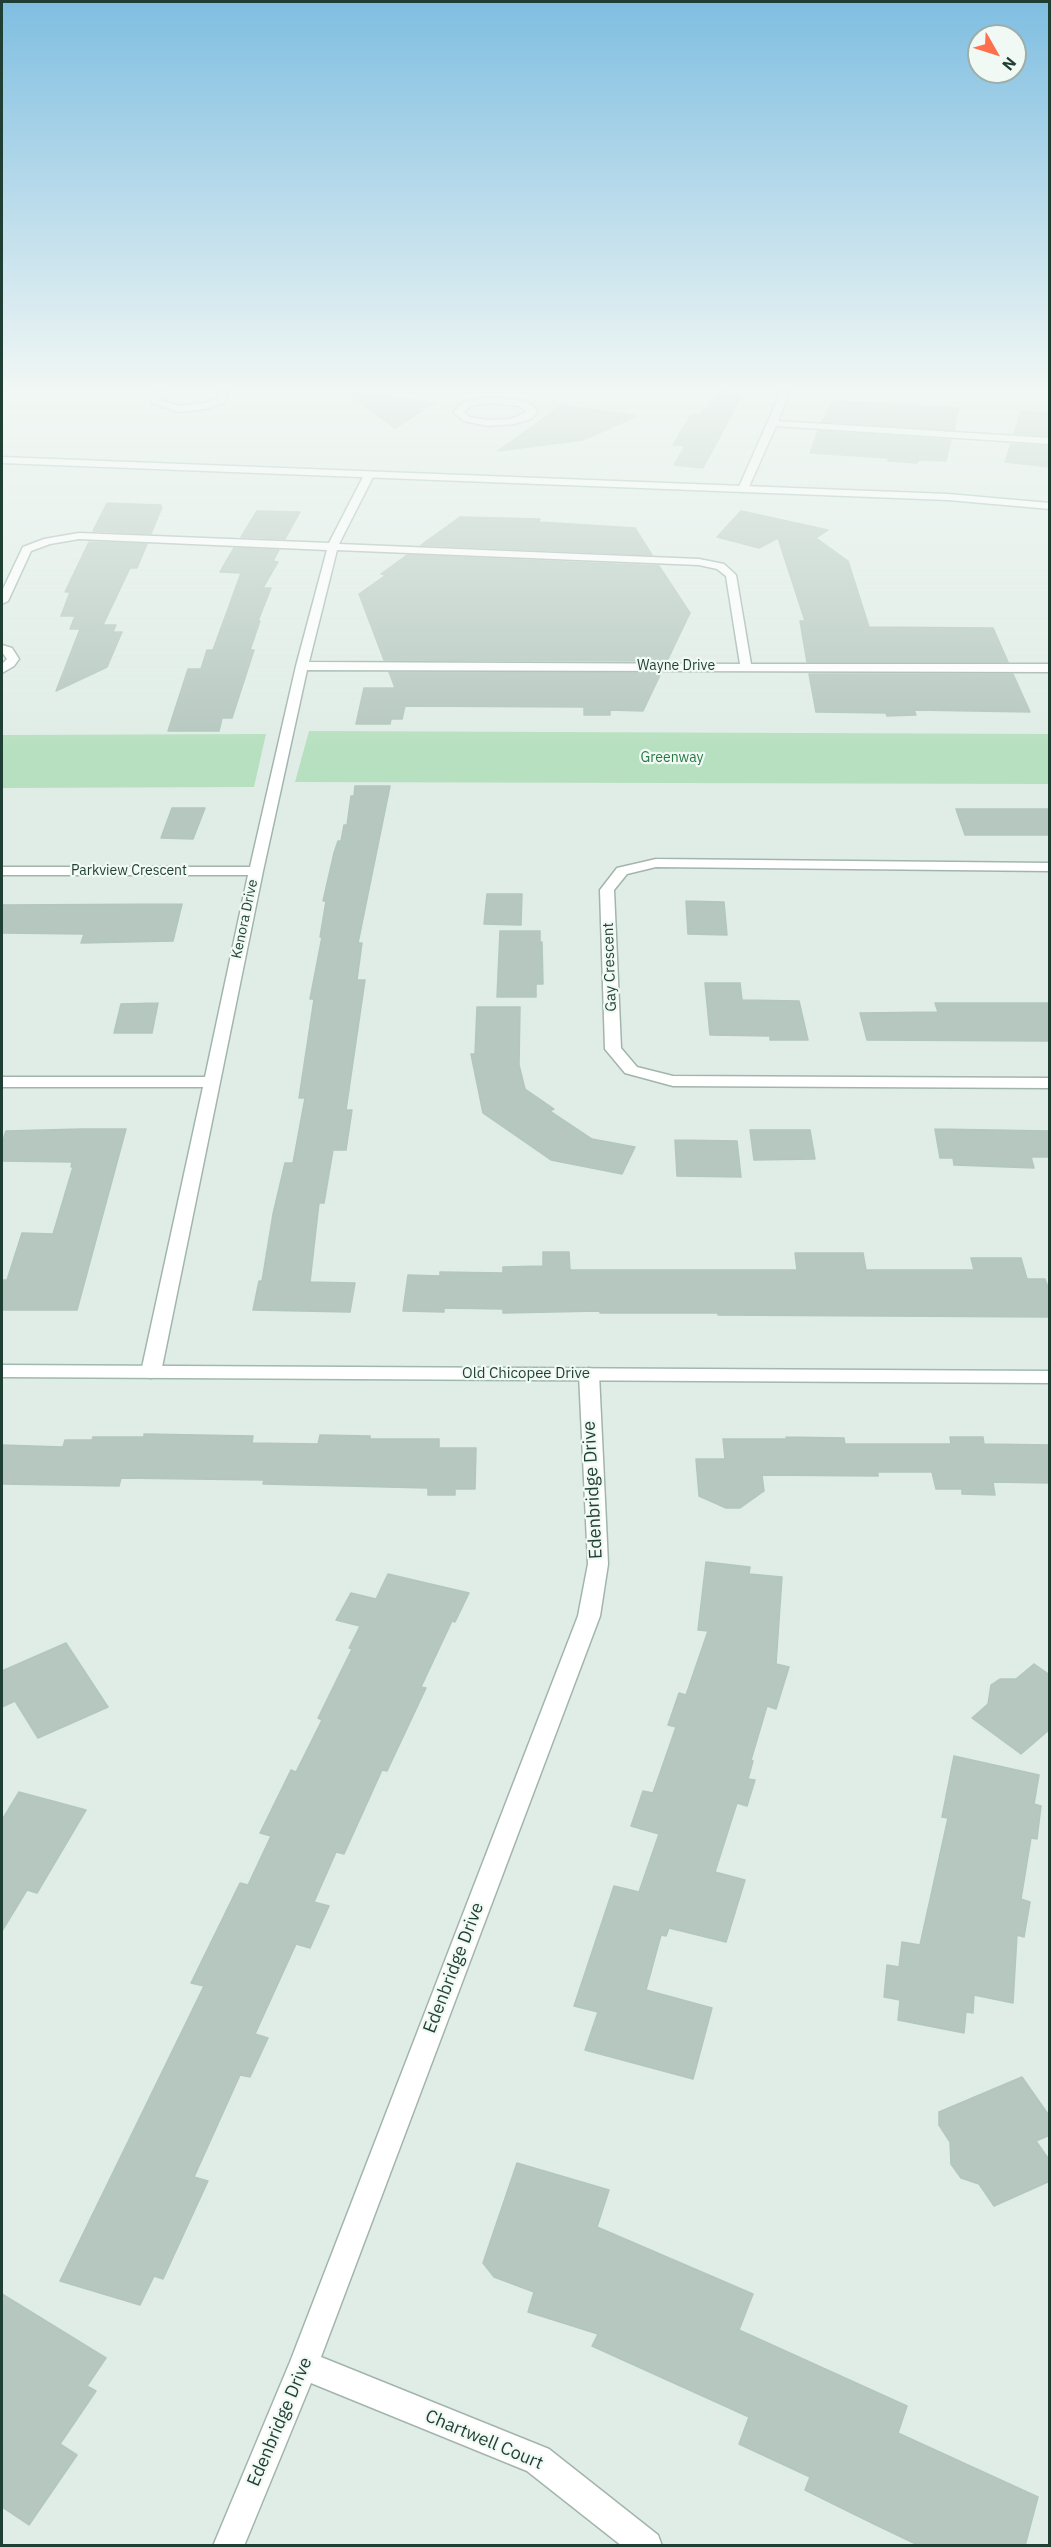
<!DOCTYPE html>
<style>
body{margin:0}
#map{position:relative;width:1051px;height:2547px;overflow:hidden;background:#e0ede6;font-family:"IBM Plex Sans",sans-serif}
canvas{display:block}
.frame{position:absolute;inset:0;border:3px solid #1f3f35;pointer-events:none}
.north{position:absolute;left:967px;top:24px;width:60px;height:60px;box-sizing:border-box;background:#f1f9f5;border:2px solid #9dafa8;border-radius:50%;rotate:129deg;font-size:16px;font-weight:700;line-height:24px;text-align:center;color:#1f3f35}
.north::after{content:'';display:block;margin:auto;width:21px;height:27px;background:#fe704d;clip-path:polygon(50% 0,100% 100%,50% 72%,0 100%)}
</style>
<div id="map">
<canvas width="1051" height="2547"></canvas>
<div class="frame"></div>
<div class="north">N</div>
</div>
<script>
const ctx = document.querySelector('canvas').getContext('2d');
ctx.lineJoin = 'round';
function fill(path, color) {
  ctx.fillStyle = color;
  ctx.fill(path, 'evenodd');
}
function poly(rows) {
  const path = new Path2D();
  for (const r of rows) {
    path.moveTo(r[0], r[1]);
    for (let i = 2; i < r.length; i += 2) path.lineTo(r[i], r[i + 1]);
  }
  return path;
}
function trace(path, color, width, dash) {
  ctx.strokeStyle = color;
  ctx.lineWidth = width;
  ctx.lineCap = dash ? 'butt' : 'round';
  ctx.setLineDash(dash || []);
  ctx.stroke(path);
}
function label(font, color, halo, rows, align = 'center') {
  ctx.font = font + ' "IBM Plex Sans",sans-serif';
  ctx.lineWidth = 4.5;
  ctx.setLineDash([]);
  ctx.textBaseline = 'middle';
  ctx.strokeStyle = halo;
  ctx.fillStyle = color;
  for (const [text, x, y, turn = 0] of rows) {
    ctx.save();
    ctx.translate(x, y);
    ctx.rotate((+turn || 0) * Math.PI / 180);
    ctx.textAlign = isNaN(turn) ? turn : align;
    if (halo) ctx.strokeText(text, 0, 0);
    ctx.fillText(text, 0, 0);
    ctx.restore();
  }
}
fill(poly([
 [309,731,1049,734,1049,784,295,782],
 [266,734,254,787,2,788,2,735]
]), '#b7e0c0');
const building = poly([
 [346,392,350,392,434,403,395,428,346,392],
 [717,392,733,392,741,397,703,468,674,465,685,446,673,445,691,415,700,415,703,410,706,411,717,392],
 [833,401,959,408,954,430,822,422,833,401],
 [562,405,637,416,583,440,498,451,562,405],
 [1021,411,1050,413,1050,436,1014,433,1021,411],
 [818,431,951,440,946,461,918,460,917,463,888,461,888,458,810,453,818,431],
 [1011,444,1050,446,1050,467,1005,462,1011,444],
 [107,503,161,505,159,507,162,507,151,534,93,531,107,503],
 [257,511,300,512,285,539,241,537,257,511],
 [741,511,828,530,816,538,848,561,869,627,993,628,1008,662,807,662,800,621,805,621,778,538,759,548,717,537,741,511],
 [460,517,540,519,539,522,635,528,652,555,421,545,460,517],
 [89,542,147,544,137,568,130,568,103,625,116,625,113,632,122,632,107,667,56,691,80,629,70,629,75,616,61,616,70,592,65,592,89,542],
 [234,548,279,550,273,561,278,562,263,588,271,588,258,621,260,621,250,650,254,650,232,718,222,718,219,731,168,731,188,669,201,669,207,650,213,650,241,573,220,572,234,548],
 [407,555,659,566,690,613,667,661,384,660,359,594,386,575,381,574,407,555],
 [389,672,661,673,643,711,610,710,610,715,584,715,584,707,405,706,402,719,391,719,390,724,356,724,364,688,395,688,389,672],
 [809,674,1013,674,1030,712,914,710,916,715,887,716,886,713,816,712,809,674],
 [355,786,390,786,358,943,362,943,357,980,365,980,346,1110,352,1110,346,1150,333,1150,324,1203,319,1203,310,1282,355,1283,350,1312,253,1310,259,1281,262,1281,273,1214,285,1163,293,1163,305,1098,299,1098,314,999,310,999,322,937,320,937,326,901,323,901,334,853,338,841,341,841,344,825,347,825,351,796,354,796,355,786],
 [172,808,205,808,193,839,161,838,172,808],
 [956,809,1050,809,1050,835,965,835,956,809],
 [487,894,522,894,521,925,484,924,487,894],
 [686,901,724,902,727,935,688,934,686,901],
 [182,904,173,941,81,943,84,934,2,933,2,905,182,904],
 [500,931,540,931,540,942,542,942,543,984,536,984,536,997,497,997,500,931],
 [705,983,740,983,742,1000,799,1001,808,1040,770,1040,770,1036,710,1035,705,983],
 [158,1003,152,1033,114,1033,121,1004,158,1003],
 [935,1003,1050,1003,1050,1041,867,1040,860,1013,938,1012,935,1003],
 [477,1007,520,1007,519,1065,525,1089,554,1109,550,1111,592,1139,635,1147,622,1174,551,1160,483,1113,471,1054,475,1054,477,1007],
 [81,1129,126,1129,77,1310,2,1310,2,1280,7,1280,22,1233,53,1234,73,1167,71,1167,72,1162,2,1161,2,1143,6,1131,81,1129],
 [935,1129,1050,1131,1050,1157,1031,1157,1034,1168,954,1165,953,1158,940,1158,935,1129],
 [750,1130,810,1130,815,1159,754,1160,750,1130],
 [675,1140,737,1141,741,1177,677,1176,675,1140],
 [543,1252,569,1252,570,1270,797,1270,795,1253,863,1253,866,1270,974,1270,971,1258,1021,1258,1027,1279,1045,1279,1050,1293,1050,1317,718,1315,718,1313,600,1313,600,1311,503,1313,503,1309,444,1308,444,1312,403,1311,408,1275,440,1276,440,1272,503,1273,503,1267,543,1266,543,1252],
 [144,1434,253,1436,252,1443,318,1444,320,1435,370,1436,370,1439,439,1439,439,1448,476,1448,475,1489,455,1489,455,1495,428,1495,428,1488,263,1484,264,1480,121,1478,119,1486,2,1484,2,1445,63,1447,65,1440,92,1440,93,1437,144,1437,144,1434],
 [786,1437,844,1438,845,1444,951,1444,950,1437,983,1437,984,1444,1050,1445,1050,1483,993,1482,995,1495,962,1494,962,1489,936,1489,932,1472,878,1472,878,1476,762,1475,764,1491,740,1508,726,1508,699,1496,696,1459,725,1459,723,1439,787,1439,786,1437],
 [706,1562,750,1567,749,1574,782,1577,776,1664,789,1667,776,1709,767,1706,751,1760,753,1761,748,1779,755,1780,747,1806,737,1803,715,1872,745,1880,726,1942,669,1928,666,1936,661,1935,646,1990,712,2008,693,2079,585,2050,598,2012,574,2006,614,1886,639,1892,659,1834,631,1826,643,1791,653,1793,676,1727,668,1725,679,1693,686,1695,708,1631,698,1630,706,1562],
 [388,1574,469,1593,455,1622,452,1621,421,1687,426,1688,387,1771,382,1770,344,1854,336,1852,314,1902,329,1906,310,1948,296,1944,255,2034,268,2038,250,2077,240,2075,194,2177,208,2181,163,2279,154,2276,140,2305,60,2281,204,1986,191,1983,240,1883,248,1885,271,1836,260,1833,291,1770,296,1772,322,1720,318,1718,352,1649,349,1648,360,1626,336,1620,351,1593,376,1599,388,1574],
 [66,1643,108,1707,38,1738,15,1701,2,1707,2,1671,66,1643],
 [1034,1664,1050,1675,1050,1729,1021,1754,972,1718,988,1704,991,1685,1000,1679,1016,1679,1034,1664],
 [954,1756,1039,1775,1034,1804,1041,1806,1037,1839,1031,1838,1021,1899,1030,1902,1024,1937,1017,1935,1013,2003,974,1995,973,2013,966,2012,964,2033,898,2020,900,2000,884,1997,887,1965,899,1967,902,1942,920,1945,948,1818,942,1817,954,1756],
 [19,1792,86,1810,37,1893,27,1890,2,1931,2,1820,19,1792],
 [1022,2077,1050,2117,1050,2135,1036,2141,1050,2161,1050,2181,994,2206,979,2184,961,2178,951,2164,950,2142,939,2125,939,2112,1022,2077],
 [517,2163,609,2190,597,2227,753,2294,739,2330,907,2406,898,2433,1038,2497,1025,2546,920,2546,874,2524,805,2490,810,2477,739,2444,749,2417,592,2346,598,2334,528,2312,534,2292,494,2277,483,2263,517,2163],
 [2,2294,106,2358,87,2386,96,2391,60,2444,77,2455,29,2525,2,2507,2,2294]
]);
fill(building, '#b5c7bf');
trace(building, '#b2c7bd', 1.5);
const street = poly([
 [160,392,170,392,161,400,179,406,205,403,216,399,219,392,228,392,223,403,206,409,179,412,152,403,152,399,160,392],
 [781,392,790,392,778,421,1050,438,1050,444,776,426,748,489,739,491,738,489,781,392],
 [488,397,524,401,535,407,537,413,531,419,514,424,488,426,464,421,453,412,464,402,488,397],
 [488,403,519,406,527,412,510,419,488,420,470,417,464,412,470,406,488,403],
 [369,472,374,475,339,544,699,559,724,564,736,575,751,664,1050,664,1050,672,307,670,263,871,161,1372,158,1376,151,1378,144,1376,141,1372,203,1087,2,1087,2,1077,205,1077,248,875,2,875,2,867,250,867,296,666,327,550,79,539,50,544,31,551,8,601,2,604,2,591,23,547,44,539,79,533,329,543,364,475,369,472],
 [337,550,699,565,717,569,726,576,740,664,309,662,337,550],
 [2,645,12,648,19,659,14,666,2,673,2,664,7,659,2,652,2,645],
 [656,859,1050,863,1050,871,656,867,627,874,614,890,621,1048,637,1067,673,1076,1050,1078,1050,1088,673,1086,625,1073,605,1049,600,890,617,868,656,859],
 [589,1368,596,1370,599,1374,608,1564,600,1616,321,2357,549,2449,658,2535,662,2546,622,2546,527,2471,311,2383,244,2546,213,2546,290,2362,578,1616,588,1564,579,1374,582,1370,589,1368]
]);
const secondary = poly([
 [2,457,948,494,1050,503,1050,509,948,500,2,463,2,457],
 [2,1365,1050,1371,1050,1383,2,1377,2,1365]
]);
trace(street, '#a2b5ad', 3);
trace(secondary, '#9eb9ae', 3);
fill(street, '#fff');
fill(secondary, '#fff');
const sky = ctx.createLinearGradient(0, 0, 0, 749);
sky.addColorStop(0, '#7fbee1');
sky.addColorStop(0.52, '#f1f7f4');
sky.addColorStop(1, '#f1f7f400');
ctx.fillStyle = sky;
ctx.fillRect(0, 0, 1051, 749);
label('14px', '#1f3f35', '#f1f9f5', [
 ["Wayne Drive",676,666],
 ["Parkview Crescent",129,871],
 ["Kenora Drive",245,919,-78]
]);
label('14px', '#267942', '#f1f9f5', [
 ["Greenway",672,758]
]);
label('15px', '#1f3f35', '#f1f9f5', [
 ["Gay Crescent",610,967,-92],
 ["Old Chicopee Drive",526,1374]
]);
label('18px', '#1f3f35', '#f1f9f5', [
 ["Edenbridge Drive",593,1490,-93],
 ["Edenbridge Drive",454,1968,-69],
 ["Edenbridge Drive",280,2422,-67],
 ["Chartwell Court",484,2440,23]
]);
</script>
